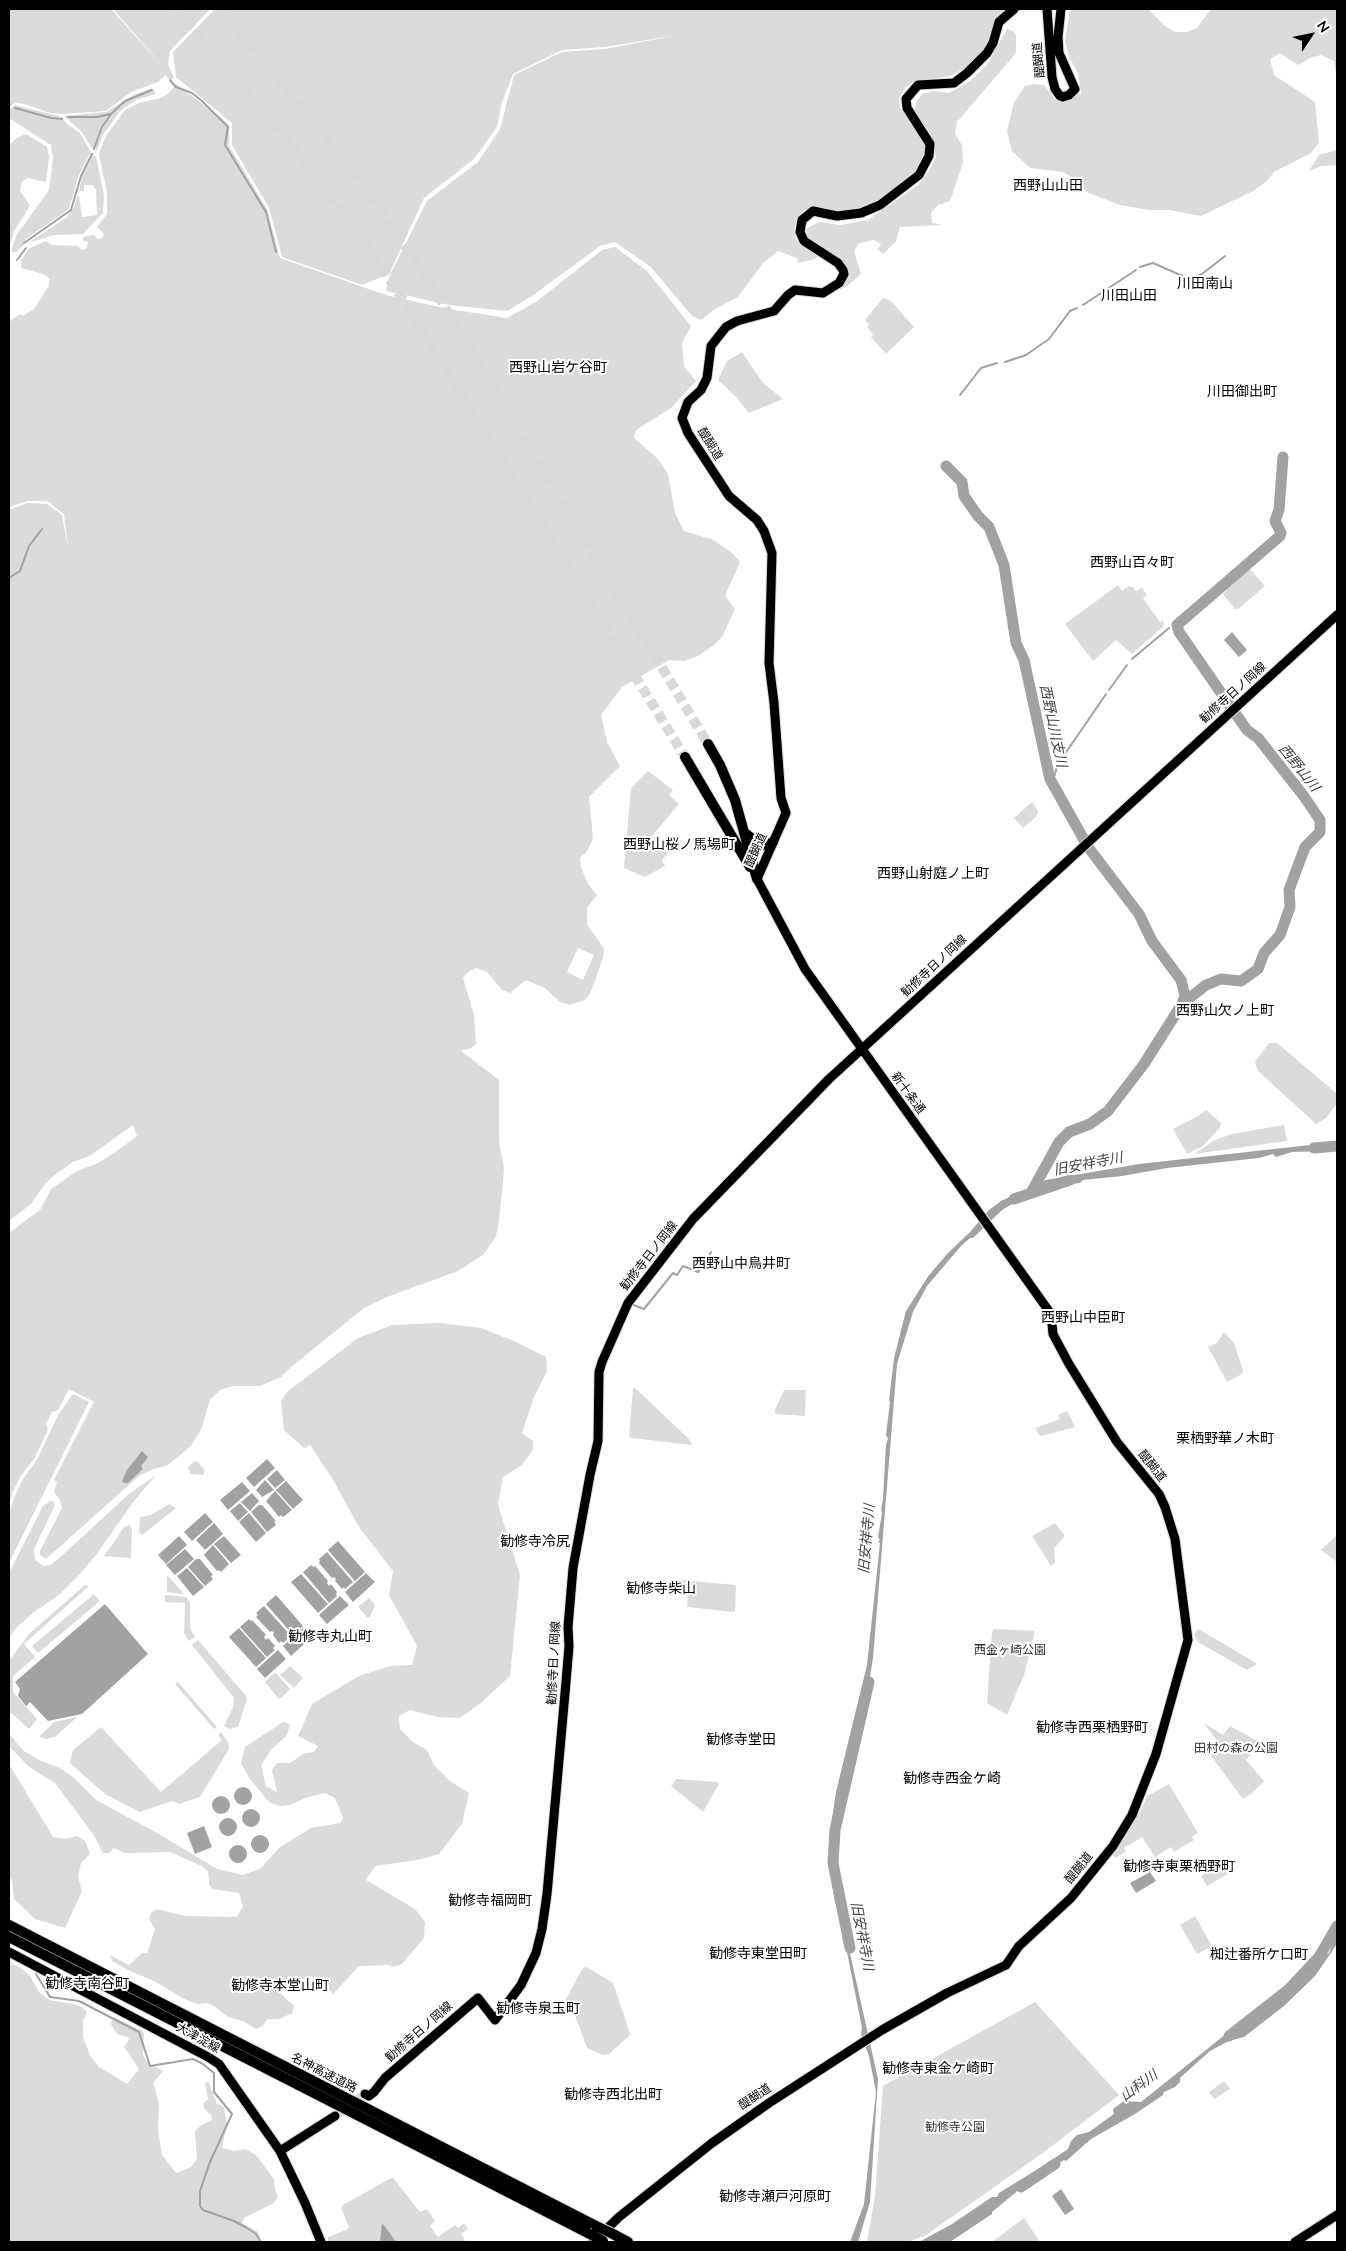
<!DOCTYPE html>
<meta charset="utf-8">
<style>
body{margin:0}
#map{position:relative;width:1346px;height:2251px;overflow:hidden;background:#fff;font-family:Mulish,sans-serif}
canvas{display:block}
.frame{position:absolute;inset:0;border:10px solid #000;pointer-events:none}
.north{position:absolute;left:1286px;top:10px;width:50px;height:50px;-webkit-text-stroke:4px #fff;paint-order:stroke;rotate:56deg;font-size:14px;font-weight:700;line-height:20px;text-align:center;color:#000}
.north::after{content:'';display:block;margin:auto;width:18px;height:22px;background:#000;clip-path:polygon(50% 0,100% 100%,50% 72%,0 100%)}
</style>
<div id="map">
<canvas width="1346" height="2251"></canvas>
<div class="frame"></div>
<div class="north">N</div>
</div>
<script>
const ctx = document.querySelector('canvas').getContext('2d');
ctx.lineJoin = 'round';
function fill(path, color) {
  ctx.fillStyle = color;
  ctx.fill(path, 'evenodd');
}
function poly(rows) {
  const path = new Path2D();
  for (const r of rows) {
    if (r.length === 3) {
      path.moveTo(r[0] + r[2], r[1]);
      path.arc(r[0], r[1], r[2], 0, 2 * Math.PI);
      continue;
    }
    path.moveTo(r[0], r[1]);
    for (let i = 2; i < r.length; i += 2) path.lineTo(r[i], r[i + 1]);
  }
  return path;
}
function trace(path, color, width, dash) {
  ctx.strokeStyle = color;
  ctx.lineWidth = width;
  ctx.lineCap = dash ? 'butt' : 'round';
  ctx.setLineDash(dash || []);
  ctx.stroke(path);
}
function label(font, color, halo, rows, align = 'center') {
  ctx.font = font + ' Mulish,"Noto Sans JP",sans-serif';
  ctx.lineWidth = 4;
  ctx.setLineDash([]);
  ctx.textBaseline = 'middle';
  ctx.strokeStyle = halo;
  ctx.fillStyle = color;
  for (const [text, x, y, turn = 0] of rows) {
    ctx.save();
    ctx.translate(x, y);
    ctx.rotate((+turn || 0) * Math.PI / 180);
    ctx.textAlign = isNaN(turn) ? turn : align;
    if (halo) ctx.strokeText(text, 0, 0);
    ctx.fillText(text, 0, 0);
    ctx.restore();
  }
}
fill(poly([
 [9,9,111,9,167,71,113,9,210,9,170,51,168,64,174,78,170,80,165,75,158,82,131,92,106,111,63,114,50,113,25,104,15,103,9,107],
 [215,9,1006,9,994,20,989,41,972,64,951,76,915,81,906,87,899,98,900,108,915,127,926,149,922,163,916,172,906,182,868,208,838,214,812,207,803,211,797,219,794,228,796,239,818,256,815,259,798,263,797,258,778,251,763,263,738,297,715,309,701,320,692,316,651,267,615,242,600,246,532,296,507,311,449,305,386,291,390,275,427,201,478,162,500,129,514,75,562,52,605,49,678,35,605,47,562,50,513,74,502,102,497,127,474,159,424,198,389,274,362,285,282,257,269,208,232,145,232,123,176,77,173,52],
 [1070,9,1148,9,1165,26,1175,32,1187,32,1197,28,1211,9,1337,9,1337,80,1334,61,1321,55,1310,58,1298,65,1280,53,1270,59,1274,75,1315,102,1319,143,1311,153,1274,172,1267,181,1253,191,1201,216,1169,210,1149,210,1120,205,1086,192,1075,179,1063,172,1030,168,1012,151,1007,131,1014,102,1025,86,1033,84,1044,85,1056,100,1065,103,1081,93,1078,73,1069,57,1065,42],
 [1007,29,1013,31,1016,36,1016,53,957,122,955,134,962,145,963,163,950,201,938,205,931,213,932,223,942,225,900,227,896,241,883,254,877,249,881,244,874,240,859,243,854,251,861,274,846,287,830,293,841,283,838,260,808,237,806,229,819,222,840,225,868,220,918,185,928,172,936,157,931,134,915,112,916,103,922,94,933,91,949,93,970,81,987,65],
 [176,84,229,124,229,146,267,209,280,258,386,295,449,309,507,318,536,302,602,250,615,247,647,271,691,326,682,343,684,366,696,381,671,408,636,430,634,438,657,458,668,474,675,513,684,531,714,540,732,553,740,562,725,596,735,609,722,637,714,645,698,656,685,661,669,660,622,687,601,715,607,742,620,766,589,797,593,838,588,850,580,858,581,867,588,884,597,895,587,908,587,924,604,949,603,958,590,994,585,1000,569,1005,560,1002,545,988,526,980,510,993,502,990,487,972,476,968,468,972,463,978,474,1015,476,1044,471,1048,461,1051,499,1080,499,1142,504,1168,503,1183,498,1228,495,1238,483,1255,458,1271,387,1297,364,1308,290,1368,281,1377,260,1386,233,1386,220,1390,210,1400,201,1430,191,1446,168,1465,154,1469,139,1476,46,1559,40,1555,40,1551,62,1508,60,1500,54,1492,57,1482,54,1480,94,1402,69,1389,58,1410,52,1412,46,1424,48,1430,34,1459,20,1477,12,1494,9,1506,9,1233,40,1210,51,1189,77,1171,96,1164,114,1153,137,1136,133,1125,90,1156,73,1162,56,1174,46,1183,31,1204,9,1221,9,510,27,503,47,504,62,515,68,548,64,514,47,501,28,501,9,507,9,322,20,314,23,316,34,309,49,285,50,279,43,274,21,268,21,261,28,249,46,241,52,245,78,246,82,250,87,248,88,242,82,240,84,237,94,235,97,239,102,238,104,234,97,227,107,214,107,193,99,154,106,136,125,110,139,103,161,98,170,92],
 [578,948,594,955,583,980,567,972],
 [152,88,156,94,138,99,120,111,103,135,96,152,95,149,103,128,112,113,102,126,93,150,81,131,64,116,106,112,133,95],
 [15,105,62,117,66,123,80,133,91,152,79,175,69,209,26,239,24,245,16,252,11,252,17,234,49,190,53,158,51,145,9,118,9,110],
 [26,134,47,147,49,157,46,182,28,178,22,181,20,191,30,206,14,231,9,247,9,146,15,139],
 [1337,150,1337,165,1321,166,1309,171,1319,155],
 [93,155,96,157,104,195,103,213,83,234,54,235,28,243,66,218,75,205,77,196,79,196,82,217,97,215,96,190,93,185,84,185,84,191,79,191,82,177],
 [883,298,891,301,914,327,886,354,871,337,873,335,867,327,869,324,865,320],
 [742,352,763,383,783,399,749,413,737,398,718,380,727,361],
 [1248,567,1265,586,1238,609,1235,609,1223,594,1227,590,1224,586],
 [1118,585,1122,591,1129,586,1133,587,1136,591,1142,588,1147,595,1143,598,1160,622,1163,620,1164,626,1132,654,1116,640,1093,661,1065,624],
 [648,771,673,790,669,795,679,804,646,843,654,851,671,849,662,860,665,866,645,877,624,868,631,788],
 [1032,802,1038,811,1037,816,1023,828,1014,818],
 [1269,1043,1277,1043,1336,1093,1336,1105,1326,1118,1316,1124,1258,1071,1255,1062],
 [1206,1110,1221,1123,1219,1129,1203,1146,1187,1154,1173,1129,1198,1116],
 [1284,1125,1287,1141,1194,1154,1215,1140,1232,1134],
 [440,1323,481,1328,514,1341,546,1357,547,1371,534,1397,522,1433,533,1441,533,1450,522,1465,503,1477,498,1505,520,1575,510,1676,482,1702,460,1718,438,1717,410,1710,399,1716,400,1729,413,1742,427,1750,434,1765,450,1781,469,1793,462,1824,439,1854,418,1860,375,1866,366,1880,415,1909,425,1922,424,1938,402,1964,392,1967,390,1965,359,1966,333,1994,320,1979,309,1976,295,1984,279,1986,277,1990,294,2006,292,2013,280,2019,267,2019,263,2026,256,2029,243,2021,228,2017,214,2006,207,2003,197,2004,182,1998,156,1982,126,1969,112,1961,110,1955,129,1965,142,1953,147,1953,155,1929,149,1919,151,1913,156,1909,186,1916,237,1917,243,1906,239,1893,212,1889,209,1884,208,1871,202,1866,170,1852,125,1853,114,1848,109,1853,103,1853,93,1834,55,1783,28,1766,10,1747,9,1734,24,1751,41,1761,60,1768,73,1777,96,1800,159,1834,217,1869,243,1875,260,1869,280,1847,311,1828,340,1823,343,1818,335,1798,325,1793,308,1797,290,1805,279,1806,269,1802,250,1779,241,1763,245,1747,283,1722,290,1724,287,1735,271,1750,261,1765,266,1786,277,1792,272,1770,277,1763,290,1763,303,1754,314,1752,318,1746,298,1736,312,1704,359,1676,390,1666,412,1665,417,1646,389,1595,393,1571,359,1527,332,1478,310,1445,304,1448,284,1430,281,1401,287,1392,358,1338,392,1325],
 [1224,1332,1234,1343,1243,1370,1242,1374,1227,1382,1208,1347,1217,1343],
 [633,1388,635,1388,689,1439,692,1445,631,1438,629,1436],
 [784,1390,806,1390,805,1416,776,1414,774,1412],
 [73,1394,89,1402,9,1563,9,1515,14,1498,23,1479,38,1458,58,1415],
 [1067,1411,1075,1427,1041,1436,1038,1434,1036,1428,1060,1419,1058,1415],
 [194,1461,198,1462,205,1470,203,1475,191,1474,188,1468],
 [156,1475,134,1501,96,1555,80,1574,60,1594,33,1613,15,1629,9,1639,9,1573,43,1506,50,1501,53,1501,55,1505,34,1549,35,1560,43,1566,50,1565,57,1560,130,1493],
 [169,1504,176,1508,142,1535,139,1532,140,1517,151,1515],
 [1055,1523,1065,1536,1054,1548,1055,1563,1051,1566,1032,1536],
 [130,1525,132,1530,131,1558,104,1556,125,1526],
 [1337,1535,1337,1562,1321,1550],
 [167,1575,184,1594,167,1592],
 [680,1580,736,1585,735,1611,733,1612,687,1607,688,1594,680,1593],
 [85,1585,89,1586,24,1644,35,1657,13,1676,13,1692,37,1719,29,1729,9,1711,9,1661,30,1633],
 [94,1594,100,1601,38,1653,32,1646],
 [165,1595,186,1597,190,1602,190,1628,195,1637,189,1641,184,1633,185,1603,165,1602],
 [369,1598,375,1605,370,1617,367,1617,358,1607],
 [994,1629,1035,1631,1024,1675,1007,1715,987,1703,992,1632],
 [1198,1629,1231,1648,1257,1664,1247,1670,1198,1642,1194,1634],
 [198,1640,246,1696,247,1699,238,1727,229,1729,224,1726,233,1707,234,1698,192,1645],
 [290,1666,303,1678,294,1688,280,1675],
 [275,1672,290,1689,281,1698,279,1699,265,1682],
 [178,1682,217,1727,214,1729,175,1684],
 [77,1717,55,1737,46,1739,39,1737,54,1722],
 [1204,1723,1223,1735,1230,1726,1261,1743,1246,1760,1264,1781,1251,1794,1243,1799,1211,1756,1211,1753,1221,1746],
 [101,1727,161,1792,222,1740,218,1735,221,1732,228,1742,229,1749,200,1797,179,1804,173,1801,166,1803,140,1812,105,1794,70,1763,73,1750],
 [9,1764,53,1837,65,1839,77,1836,85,1841,90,1854,81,1863,78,1876,82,1891,65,1928,35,1919,14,1899,12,1880,9,1877],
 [676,1779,717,1782,719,1784,703,1812,671,1786],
 [1169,1784,1198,1833,1192,1837,1194,1840,1174,1852,1171,1847,1155,1857,1142,1837,1124,1848,1126,1852,1115,1858,1112,1854,1140,1812,1147,1796],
 [1222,1864,1228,1874,1207,1886,1201,1876],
 [1195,1916,1212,1946,1197,1954,1180,1925],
 [9,1962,21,1968,31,1977,39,1992,49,2000,73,2004,82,2007,87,2012,83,2021,83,2037,90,2055,99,2067,127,2084,139,2069,124,2047,129,2040,128,2037,117,2034,110,2023,115,2018,141,2030,144,2033,143,2055,147,2062,163,2071,153,2083,159,2103,158,2129,162,2155,176,2173,191,2167,197,2159,195,2132,200,2126,212,2120,211,2115,204,2108,203,2104,208,2099,205,2083,208,2082,210,2085,217,2104,224,2107,227,2125,222,2148,234,2151,245,2149,256,2155,274,2179,275,2190,278,2197,274,2203,244,2218,242,2223,258,2232,260,2242,9,2242],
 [587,1967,613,1983,630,2033,629,2036,609,2054,603,2055,587,2048,573,2010,566,2005,565,2001,583,1968],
 [1035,2002,1119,2095,1040,2155,926,2235,908,2242,867,2242,875,2196,883,2086],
 [1224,2081,1230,2089,1214,2099,1209,2092],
 [391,2178,394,2179,420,2212,427,2209,435,2221,430,2226,438,2237,455,2225,458,2228,464,2223,468,2229,461,2234,466,2242,328,2242,328,2237,348,2229,349,2227,341,2208,343,2205],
 [1024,2218,1040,2242,992,2242]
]), '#dbdbdb');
fill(poly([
 [1232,632,1247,650,1239,657,1224,640],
 [1328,1143,1326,1151,1292,1152,1276,1157,1273,1154,1259,1158,1167,1168,1122,1176,1083,1180,1080,1183,1071,1184,1068,1181,1037,1189,1002,1210,973,1238,970,1238,961,1246,927,1286,913,1312,897,1364,873,1658,868,1690,861,1705,858,1727,854,1737,838,1805,833,1836,833,1871,835,1886,878,2079,870,2202,858,2242,850,2242,864,2204,876,2092,869,2056,861,2034,862,2028,848,1957,834,1896,829,1863,829,1840,836,1792,867,1665,880,1543,878,1542,880,1540,878,1537,882,1513,881,1510,883,1499,886,1444,888,1439,886,1435,890,1402,889,1400,894,1358,906,1311,929,1275,948,1253,970,1232,989,1210,1001,1201,1046,1180,1139,1164],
 [142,1451,148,1457,141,1466,143,1469,128,1483,124,1483,122,1481,127,1470],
 [267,1459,275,1468,254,1487,246,1478],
 [277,1470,285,1480,275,1488,267,1479],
 [265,1480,274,1490,262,1497,256,1490],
 [286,1481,303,1500,293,1509,276,1490],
 [242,1482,250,1491,228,1510,220,1500],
 [275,1491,292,1510,283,1517,281,1515,279,1517,266,1501],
 [252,1493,259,1501,250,1511,241,1502],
 [240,1503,248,1512,238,1521,230,1511],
 [259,1505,262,1505,276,1521,274,1522,276,1525,267,1532,251,1512],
 [205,1513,213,1522,192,1541,184,1532],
 [249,1513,266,1533,256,1542,239,1522],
 [214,1523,223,1534,205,1550,196,1540],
 [179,1536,187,1545,166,1564,158,1555],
 [224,1536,241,1555,231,1563,214,1544],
 [338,1541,365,1572,355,1581,328,1550],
 [213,1545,229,1564,221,1572,219,1570,217,1571,204,1555],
 [185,1549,194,1559,175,1575,166,1565],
 [327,1552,353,1582,345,1589,344,1587,342,1589,335,1581,336,1579,334,1577,332,1578,319,1563,320,1561,319,1559],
 [196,1559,200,1559,213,1575,211,1576,213,1579,205,1586,188,1567],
 [311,1565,313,1567,315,1566,328,1581,327,1583,329,1586,331,1584,337,1592,336,1594,337,1596,329,1603,303,1572],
 [187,1568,204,1587,193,1596,177,1576],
 [366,1573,375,1582,353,1602,345,1592],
 [301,1574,328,1604,318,1613,291,1582],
 [276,1595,303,1626,293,1635,266,1604],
 [340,1596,349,1605,327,1624,319,1615],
 [105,1604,148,1654,82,1714,48,1721,30,1702,26,1706,18,1696,20,1689,15,1682],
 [264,1606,291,1636,283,1643,281,1641,279,1643,273,1635,274,1633,272,1631,270,1632,256,1617,258,1615,256,1613],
 [249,1619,251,1621,252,1620,266,1635,264,1637,266,1640,268,1638,275,1646,273,1648,275,1650,267,1657,240,1627],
 [304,1627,312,1637,291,1656,283,1646],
 [239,1628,266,1658,256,1667,229,1637],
 [278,1650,286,1659,265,1678,257,1669],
 [243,1796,9],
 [221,1805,9],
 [251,1818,9],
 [228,1827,9],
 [204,1826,212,1847,195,1854,187,1833],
 [260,1844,9],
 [238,1854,9],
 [1150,1872,1156,1881,1136,1893,1130,1883],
 [1337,1932,1337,1944,1315,1976,1284,2006,1244,2037,1229,2041,1210,2051,1180,2078,1180,2082,1175,2087,1164,2092,1163,2095,1135,2114,1091,2139,1066,2161,1064,2160,1048,2170,1038,2174,992,2212,992,2214,950,2242,919,2242,952,2224,992,2197,997,2197,999,2193,1046,2164,1068,2149,1071,2141,1077,2135,1089,2132,1114,2114,1113,2109,1124,2101,1141,2102,1226,2034,1254,2021,1273,2005,1276,1996,1290,1993,1296,1979,1309,1976,1321,1958,1329,1953],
 [1061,2189,1074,2209,1065,2215,1052,2196],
 [382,2223,386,2228,396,2242,380,2242]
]), '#a2a2a2');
trace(poly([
 [170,80,176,87,192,93,202,101,228,127,225,145,266,212,276,252],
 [9,105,10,105],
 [15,108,51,118,62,119],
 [68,117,97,117,111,114],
 [94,149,102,127,111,114,125,101,152,90],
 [24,243,71,210,81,176,92,154],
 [17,260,26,248],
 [1140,267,1153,263,1187,278,1192,278,1202,274,1225,256],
 [1083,305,1136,270],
 [1005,362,1026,355,1049,339,1070,311,1077,308],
 [960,395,981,368,997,363],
 [9,578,20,571,29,546,42,529],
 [1175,626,1177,625],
 [1132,659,1169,628],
 [1109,690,1127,665],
 [1055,788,1054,777,1058,764,1106,694],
 [631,1304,644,1309,673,1273,677,1275,683,1266,698,1272,706,1263,711,1252],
 [36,1974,50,1997,79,2001,139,2032,150,2066,193,2059,203,2064,214,2073,214,2092,232,2114,210,2162,200,2191,200,2206,203,2210,234,2221,247,2228,256,2234,261,2242]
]), '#a2a2a2', 2);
trace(poly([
 [946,466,962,482,964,496,978,516,989,527,1004,565,1016,643,1024,660,1050,779,1088,847,1139,914,1152,941,1181,980,1185,996,1182,1004],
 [1314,1148,1337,1146],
 [1031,1193,1059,1142,1069,1132,1090,1124,1108,1111,1144,1064,1182,1004,1206,985,1221,979,1241,981,1258,969,1264,953,1280,935,1290,907,1289,890,1305,847,1320,832,1320,820,1303,795,1258,738,1247,730,1235,713,1179,632,1177,625,1280,536,1281,533,1275,521,1279,510,1283,457],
 [1014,1199,1070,1180],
 [850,1948,833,1863,835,1830,869,1682],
 [1229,2036,1289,1989,1319,1957,1337,1926],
 [1021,2187,1055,2164]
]), '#a2a2a2', 11);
trace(poly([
 [335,2116,365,2094]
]), '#d9d9d9', 9, [9, 4.5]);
trace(poly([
 [176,9,272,120,359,234,398,292,685,757],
 [219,9,342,156,425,274,708,744]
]), '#d9d9d9', 10, [10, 5]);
const major = poly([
 [1047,9,1052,77,1055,89,1060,96,1063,97,1069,95,1075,89,1059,53,1058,37,1061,9],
 [9,1952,208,2057,219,2064,280,2151,305,2203,321,2242],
 [365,2094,369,2096,374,2092,385,2078,478,1998,495,2020,521,1985,536,1953,542,1929,547,1894,566,1682,569,1646,568,1627,573,1568,590,1475,598,1441,599,1372,602,1362,628,1303,693,1219,829,1079,1337,615],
 [280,2151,335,2116],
 [593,2242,619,2217,712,2143,769,2103,882,2030,947,1993,1006,1965,1019,1946,1071,1898,1113,1846,1132,1815,1156,1754,1188,1640,1175,1539,1165,1507,1159,1494,1117,1442,1069,1364,1053,1334,1051,1314,805,969,757,879,786,813,781,798,774,703,769,663,772,553,764,531,757,520,729,496,688,433,682,418,688,402,701,390,707,378,711,346,726,327,737,321,774,311,788,295,795,290,823,293,839,283,844,274,843,270,838,263,804,241,800,232,802,220,813,211,837,216,861,213,880,205,919,175,929,156,930,144,907,108,906,99,918,85,954,83,967,73,987,53,993,43,999,22,1014,9],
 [1295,2242,1337,2215]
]);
const highway = poly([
 [708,744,720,765,735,800,757,879],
 [685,757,750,867],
 [746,834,759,844,766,845,773,842],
 [9,1925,596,2226],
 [9,1937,588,2233],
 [611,2233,628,2242]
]);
trace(major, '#dbdbdb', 11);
trace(highway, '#dbdbdb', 12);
trace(major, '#000', 9);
trace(highway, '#000', 10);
const highwayBridge = poly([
 [596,2226,611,2233],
 [588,2233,603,2241]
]);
trace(highwayBridge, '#dbdbdb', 12, []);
trace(highwayBridge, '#000', 10);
label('12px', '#000', '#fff', [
 ["醍醐道",1039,60,-95],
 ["醍醐道",710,444,58],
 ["勧修寺日ノ岡線",1233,693,-42],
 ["醍醐道",756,850,-66],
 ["勧修寺日ノ岡線",934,966,-43],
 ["新十条通",908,1093,54],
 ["勧修寺日ノ岡線",649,1256,-52],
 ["醍醐道",1152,1466,51],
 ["勧修寺日ノ岡線",554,1663,-87],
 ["醍醐道",1079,1868,-51],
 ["勧修寺日ノ岡線",419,2032,-41],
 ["大津淀線",198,2038,29],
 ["名神高速道路",324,2073,27],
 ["醍醐道",755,2097,-34]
]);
label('12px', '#323232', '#fff', [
 ["西金ヶ崎公園",1010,1650],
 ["田村の森の公園",1236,1748],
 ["勧修寺公園",955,2127]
]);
label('14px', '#000', '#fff', [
 ["西野山山田",1048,186],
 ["川田南山",1205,284],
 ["川田山田",1129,296],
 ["西野山岩ケ谷町",558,368],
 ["川田御出町",1242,392],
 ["西野山百々町",1132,563],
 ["西野山桜ノ馬場町",679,845],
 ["西野山射庭ノ上町",933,874],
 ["西野山欠ノ上町",1225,1011],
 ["西野山中鳥井町",741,1264],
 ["西野山中臣町",1083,1318],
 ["栗栖野華ノ木町",1225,1439],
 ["勧修寺冷尻",535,1542],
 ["勧修寺柴山",661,1589],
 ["勧修寺丸山町",330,1637],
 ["勧修寺西栗栖野町",1092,1728],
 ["勧修寺堂田",741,1740],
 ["勧修寺西金ケ崎",952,1779],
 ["勧修寺東栗栖野町",1179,1867],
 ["勧修寺福岡町",490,1901],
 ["勧修寺東堂田町",758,1954],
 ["椥辻番所ケ口町",1259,1955],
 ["勧修寺南谷町",87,1984],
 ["勧修寺本堂山町",280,1986],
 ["勧修寺泉玉町",538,2009],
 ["勧修寺東金ケ崎町",938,2069],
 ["勧修寺西北出町",613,2095],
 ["勧修寺瀬戸河原町",775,2197]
]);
label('italic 14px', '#434343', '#fff', [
 ["西野山川支川",1053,726,78],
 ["西野山川",1299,768,51],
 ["旧安祥寺川",1088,1164,-11],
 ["旧安祥寺川",867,1539,-85],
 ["旧安祥寺川",862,1936,79],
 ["山科川",1139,2086,-36]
]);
</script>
